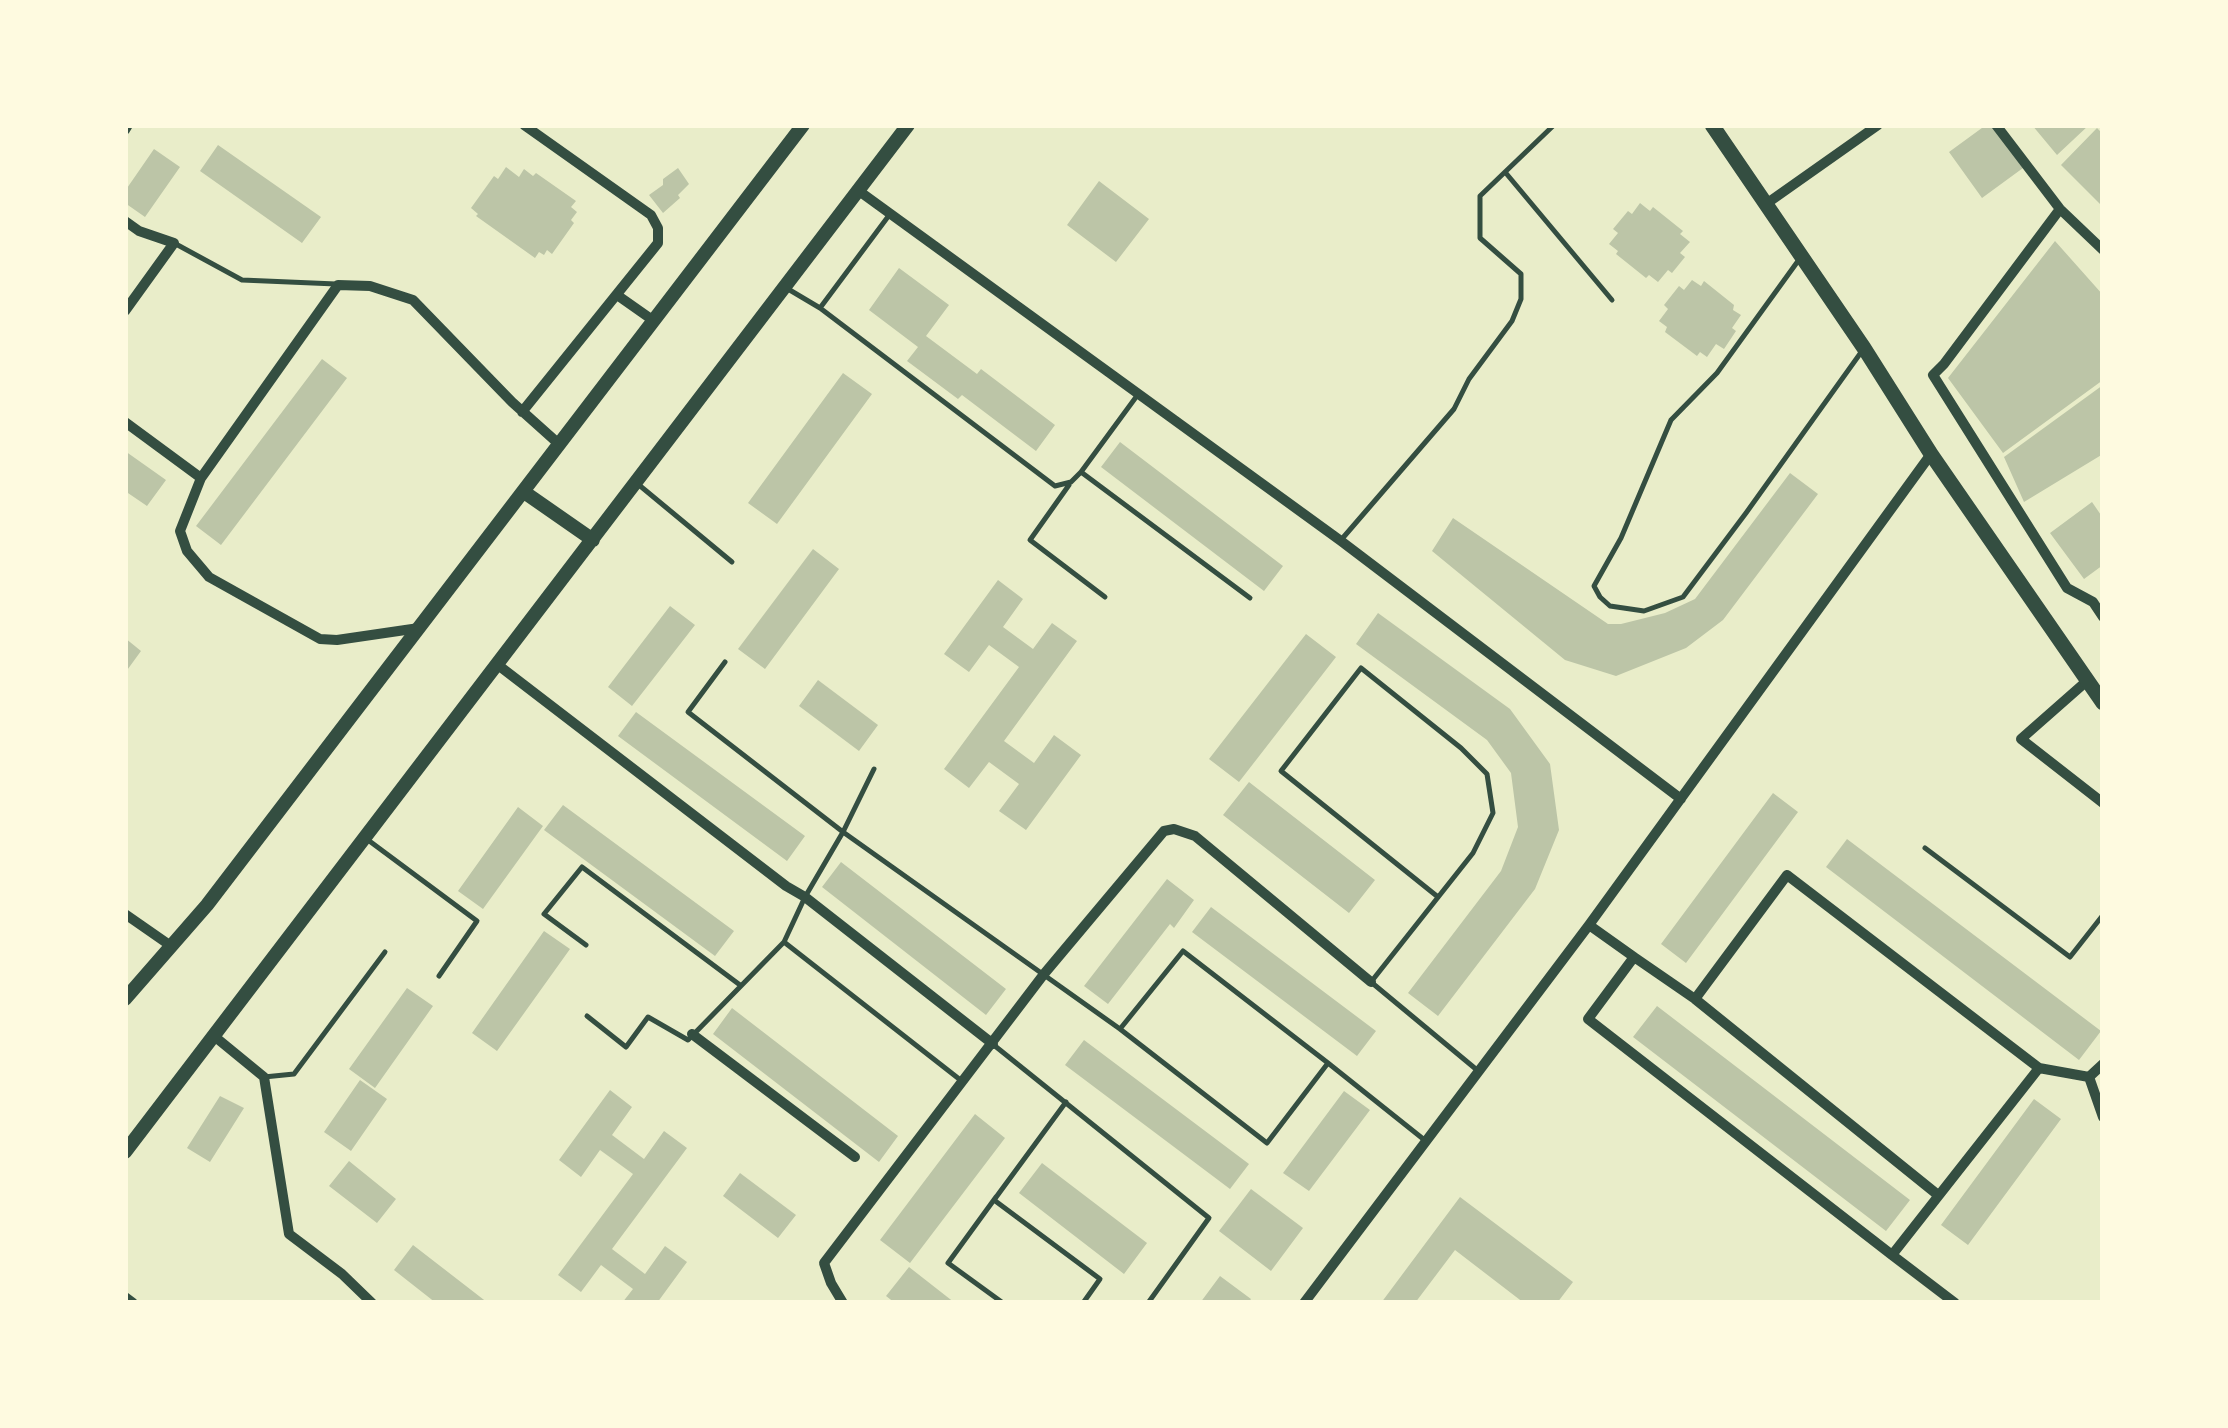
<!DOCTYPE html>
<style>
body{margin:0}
#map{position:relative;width:2228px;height:1428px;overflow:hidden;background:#e9edc9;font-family:Rubik,sans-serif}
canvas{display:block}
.frame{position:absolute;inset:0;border:128px solid #fefae0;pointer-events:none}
</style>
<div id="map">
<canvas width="2228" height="1428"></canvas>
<div class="frame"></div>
</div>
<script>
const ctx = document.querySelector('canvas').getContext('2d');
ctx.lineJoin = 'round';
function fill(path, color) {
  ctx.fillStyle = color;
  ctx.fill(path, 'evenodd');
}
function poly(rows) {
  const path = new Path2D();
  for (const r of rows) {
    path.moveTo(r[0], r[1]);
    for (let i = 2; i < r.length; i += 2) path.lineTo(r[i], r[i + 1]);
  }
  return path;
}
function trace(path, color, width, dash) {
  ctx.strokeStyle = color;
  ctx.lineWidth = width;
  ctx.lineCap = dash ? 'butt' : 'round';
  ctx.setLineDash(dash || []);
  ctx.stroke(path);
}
fill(poly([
 [1986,125,1992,125,2023,168,1982,198,1949,152],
 [2032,125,2089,125,2057,155],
 [2097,128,2103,134,2103,203,2101,205,2061,165],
 [218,145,321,217,302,243,200,171],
 [154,149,180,167,145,217,125,203,125,191],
 [506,167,519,177,524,169,533,176,536,173,576,201,571,207,577,212,571,220,574,223,552,254,547,250,544,255,539,252,535,258,476,216,478,214,471,208,494,176,498,179],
 [678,168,689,184,678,195,680,198,663,213,649,195,663,185,663,179],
 [1099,181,1149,219,1116,262,1067,225],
 [1640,203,1650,211,1653,207,1683,231,1680,234,1690,242,1680,253,1685,257,1672,273,1668,270,1658,282,1649,275,1646,278,1616,254,1618,251,1609,244,1618,233,1613,229,1628,211,1632,214],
 [2055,241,2103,295,2103,380,2003,453,1948,378],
 [899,268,949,305,926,336,977,374,981,369,1055,425,1036,451,962,395,958,399,907,361,918,347,869,310],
 [1692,280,1701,286,1704,281,1734,305,1733,310,1741,315,1732,328,1736,331,1724,349,1716,344,1707,357,1700,352,1697,356,1665,332,1667,327,1659,321,1668,309,1664,305,1679,286,1684,290],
 [322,359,347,378,221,545,196,526],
 [843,373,872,394,777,524,748,503],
 [2103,385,2103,454,2024,502,2004,457],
 [1120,442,1283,566,1264,591,1101,467],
 [125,451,166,480,147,506,125,491],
 [1790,473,1818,494,1723,620,1686,648,1616,676,1565,660,1432,551,1453,518,1608,624,1621,624,1665,613,1695,599],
 [2092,502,2103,518,2103,565,2084,579,2050,533],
 [813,549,839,569,765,669,738,649],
 [998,580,1023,599,1003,627,1033,649,1052,623,1077,641,1004,741,1034,763,1054,735,1081,755,1026,830,999,811,1019,784,989,762,969,788,944,769,1019,667,989,645,969,672,944,654],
 [670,606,695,625,632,706,608,687],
 [1378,613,1510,709,1550,764,1559,830,1535,889,1438,1016,1408,993,1501,871,1518,827,1511,773,1487,740,1356,644],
 [1306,634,1336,657,1239,782,1209,759],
 [125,638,141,651,125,673],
 [818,680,878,725,859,751,799,706],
 [636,712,805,836,787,861,618,736],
 [1249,782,1375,880,1349,913,1223,815],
 [1773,793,1798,812,1686,963,1661,944],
 [563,805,734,931,715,956,544,830],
 [518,807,543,826,483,909,458,891],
 [1847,839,2101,1031,2079,1060,1826,867],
 [841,862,1006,989,986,1015,822,887],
 [1167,879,1194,900,1174,928,1170,924,1108,1004,1084,986],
 [1211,907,1376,1031,1357,1056,1192,932],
 [544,931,570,949,497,1051,472,1033],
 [407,988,433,1006,375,1088,349,1069],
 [1657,1006,1910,1200,1886,1231,1633,1037],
 [732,1008,898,1136,879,1162,713,1034],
 [1084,1040,1249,1164,1230,1189,1065,1065],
 [360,1080,387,1099,351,1151,324,1132],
 [610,1090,632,1107,612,1135,644,1159,664,1131,687,1148,612,1249,645,1274,665,1246,687,1262,657,1303,622,1303,633,1289,601,1265,581,1292,558,1275,633,1174,600,1150,581,1177,559,1160],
 [1344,1091,1370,1110,1309,1191,1283,1173],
 [220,1096,244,1108,210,1162,187,1148],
 [2034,1099,2061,1119,1968,1245,1941,1225],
 [975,1114,1005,1138,910,1263,880,1240],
 [349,1161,396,1199,377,1223,329,1186],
 [1042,1163,1147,1243,1124,1274,1019,1193],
 [740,1173,796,1215,778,1238,723,1196],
 [1251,1189,1303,1228,1271,1271,1219,1231],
 [1460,1197,1573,1282,1557,1303,1524,1303,1455,1250,1415,1303,1381,1303],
 [413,1245,488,1303,436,1303,394,1270],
 [909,1267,955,1303,895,1303,886,1296],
 [1220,1276,1251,1299,1248,1303,1200,1303]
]), '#bcc5a7');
trace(poly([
 [1505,172,1612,300],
 [890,214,820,308,1055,486,1071,482,1081,472,1139,393],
 [174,243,242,280,336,284],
 [1798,261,1717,373,1671,420,1621,538,1594,586,1600,597,1610,606,1644,611,1683,597,1746,513,1862,351],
 [788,289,820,308],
 [1081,472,1250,598],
 [639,485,732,562],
 [1069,485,1030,540,1105,597],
 [1341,540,1454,409,1469,379,1512,321,1521,299,1521,274,1480,238,1480,196,1554,125],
 [725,662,688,712,843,832,874,769],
 [368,840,477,921,439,976],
 [1925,848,2070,957,2103,915],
 [1438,897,1281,771,1361,668,1461,748,1487,774,1493,813,1473,853,1371,982,1477,1070],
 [784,942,963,1082],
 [586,945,544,914,582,867,740,985],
 [587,1016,626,1047,648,1017,688,1040,784,942,805,897,843,832,1120,1029],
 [995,1046,1209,1218,1148,1303],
 [1328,1063,1267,1143,1120,1029,1183,951,1328,1063,1427,1142],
 [264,1077,294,1074,385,952],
 [1066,1102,994,1200,1100,1279,1083,1303],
 [996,1197,948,1263,1003,1303]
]), '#344e41', 5);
trace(poly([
 [1996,125,2060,209,2103,250],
 [125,130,128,125],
 [859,191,1341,541,1681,799],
 [1766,204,1878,125],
 [2060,209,1944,364,1933,375,2067,588,2093,602,2103,617],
 [125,221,139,231,174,243,125,311],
 [617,295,654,321],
 [522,412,658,243,658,228,651,215,524,125],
 [125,422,201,478,338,285,370,286,413,300,512,402,560,445],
 [201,478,180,531,187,551,209,577,320,639,337,640,419,628],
 [498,665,786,886,805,897,993,1044],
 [2088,680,2021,739,2103,803],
 [125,914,171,946],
 [1589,925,1634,957,1588,1019,1892,1255,2039,1068],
 [1634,957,1695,999],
 [692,1034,855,1157],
 [214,1036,264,1077,289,1234,342,1274,372,1303],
 [2089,1077,2103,1117],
 [2089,1077,2103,1064],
 [1938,1195,1695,999,1787,875,2039,1068,2089,1077],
 [1892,1255,1955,1303],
 [125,1297,133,1303],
 [843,1303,831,1283,824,1263,1044,974,1164,831,1174,829,1195,836,1371,982],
 [1304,1303,1589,925,1931,454]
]), '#344e41', 10);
trace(poly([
 [524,492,593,540],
 [125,999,207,905,803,125],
 [125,1152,908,125]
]), '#344e41', 14);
trace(poly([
 [1712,125,1864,348,1931,454,2103,703]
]), '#344e41', 15);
</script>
